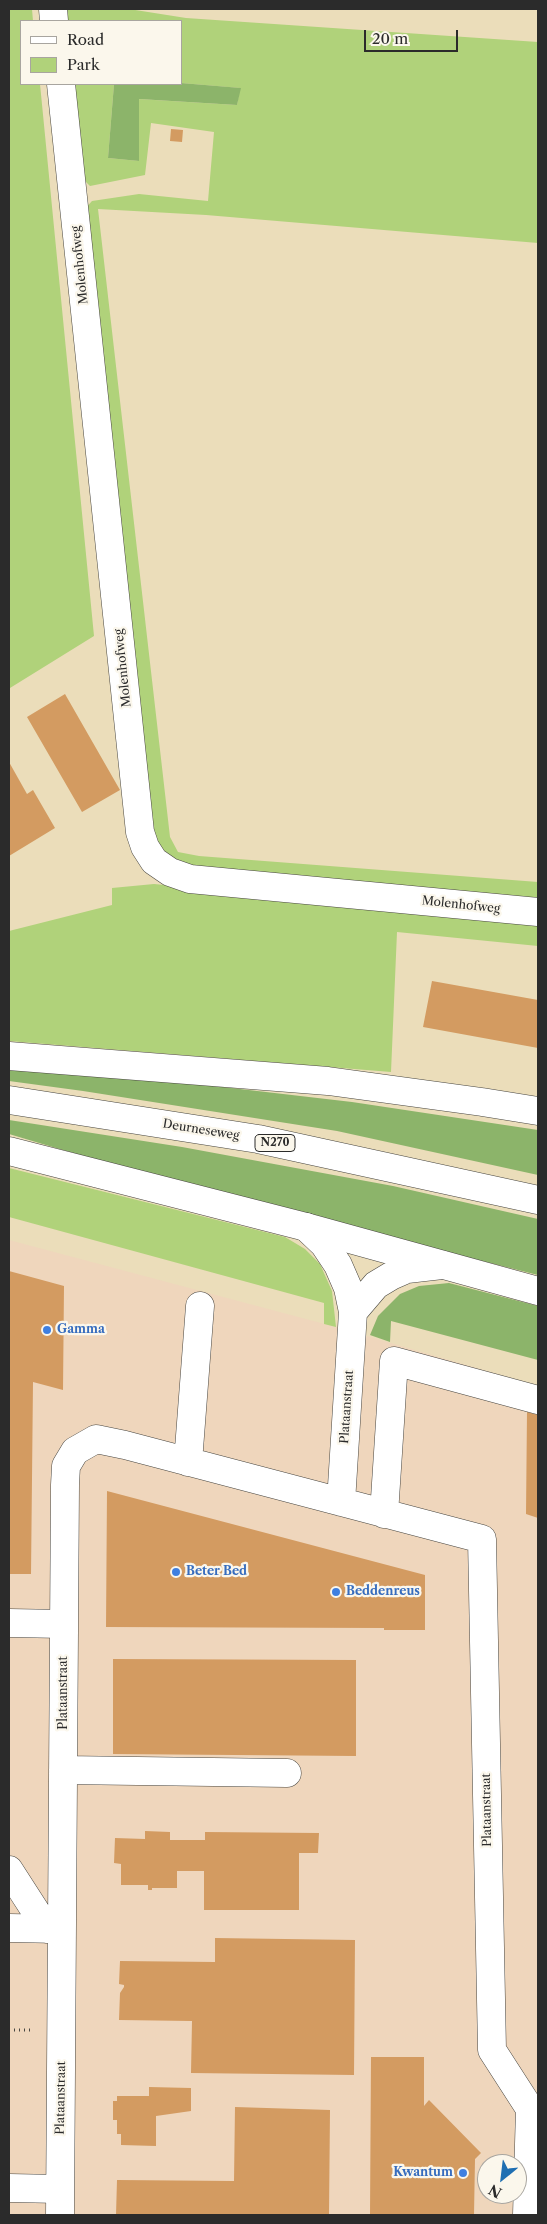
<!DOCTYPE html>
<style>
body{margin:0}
#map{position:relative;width:547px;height:2224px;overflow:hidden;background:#ebddba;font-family:"Libre Caslon Text",serif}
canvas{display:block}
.frame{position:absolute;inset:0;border:10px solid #2b2b2b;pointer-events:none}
.legend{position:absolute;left:20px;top:20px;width:162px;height:65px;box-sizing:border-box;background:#fbf7ec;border:1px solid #a8a59f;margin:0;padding:6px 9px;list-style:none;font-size:15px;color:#2b2b2b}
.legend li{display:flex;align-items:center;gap:10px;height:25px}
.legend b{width:25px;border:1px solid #a8a59f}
.north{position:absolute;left:477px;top:2154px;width:50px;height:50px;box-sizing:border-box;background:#fbf7ec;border:1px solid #a8a59f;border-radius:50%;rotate:209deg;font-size:14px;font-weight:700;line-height:20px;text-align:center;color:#2b2b2b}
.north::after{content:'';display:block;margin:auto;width:18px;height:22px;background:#1f6fb2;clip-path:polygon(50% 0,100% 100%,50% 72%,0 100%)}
.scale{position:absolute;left:364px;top:30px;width:94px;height:22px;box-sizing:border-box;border:2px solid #2b2b2b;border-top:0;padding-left:6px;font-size:15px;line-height:18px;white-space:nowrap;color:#2b2b2b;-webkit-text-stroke:4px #fbf7ec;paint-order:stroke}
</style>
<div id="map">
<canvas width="547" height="2224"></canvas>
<div class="frame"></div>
<ul class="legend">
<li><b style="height:6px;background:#fff"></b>Road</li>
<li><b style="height:14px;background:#b0d27a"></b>Park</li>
</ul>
<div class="north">N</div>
<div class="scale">20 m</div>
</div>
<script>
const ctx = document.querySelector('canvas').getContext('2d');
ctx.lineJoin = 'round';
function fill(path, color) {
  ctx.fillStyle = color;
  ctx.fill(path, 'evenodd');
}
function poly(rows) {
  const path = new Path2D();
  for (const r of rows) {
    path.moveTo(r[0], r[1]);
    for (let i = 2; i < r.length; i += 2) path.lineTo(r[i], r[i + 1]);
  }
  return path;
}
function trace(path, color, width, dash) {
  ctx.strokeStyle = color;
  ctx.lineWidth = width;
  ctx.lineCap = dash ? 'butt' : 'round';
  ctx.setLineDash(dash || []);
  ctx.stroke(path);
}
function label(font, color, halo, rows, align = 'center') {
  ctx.font = font + ' "Libre Caslon Text",serif';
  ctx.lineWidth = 4.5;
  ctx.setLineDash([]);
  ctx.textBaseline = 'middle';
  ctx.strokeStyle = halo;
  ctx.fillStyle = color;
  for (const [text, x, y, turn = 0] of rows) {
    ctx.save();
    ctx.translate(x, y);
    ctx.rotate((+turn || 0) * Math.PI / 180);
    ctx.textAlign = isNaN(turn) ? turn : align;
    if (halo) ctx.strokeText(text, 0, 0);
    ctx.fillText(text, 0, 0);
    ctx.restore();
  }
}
fill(poly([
 [9,1240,336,1327,538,1386,538,2215,9,2215],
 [487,2164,517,2164,517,2194,487,2194]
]), '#efd6bc');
fill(poly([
 [9,9,32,9,33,21,21,21,21,84,40,84,94,636,10,688,9,686],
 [62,9,129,9,186,18,538,42,538,243,206,215,98,209,170,837,178,852,199,856,538,882,538,900,195,869,169,856,155,840,149,815,83,211,92,201,139,194,208,201,214,132,151,123,145,175,90,186,78,174,69,84,114,84,108,158,139,161,138,99,237,105,240,88,181,83,181,21,63,21],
 [154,884,538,921,538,946,397,932,391,1072,9,1041,9,931,112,905,112,888],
 [9,1168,285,1237,305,1249,320,1264,332,1291,336,1327,324,1324,324,1303,9,1217]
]), '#b0d27a');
fill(poly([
 [181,83,241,88,237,105,139,99,139,161,108,158,114,84],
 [9,1069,154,1079,352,1102,538,1130,538,1175,337,1131,83,1091,9,1081],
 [9,1120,182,1147,393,1186,538,1219,538,1275,215,1194,56,1148,9,1134],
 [449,1283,538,1306,538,1360,391,1321,390,1342,370,1335,378,1316,400,1294,419,1286]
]), '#8cb46a');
fill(poly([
 [171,129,183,130,182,142,170,141],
 [65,694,120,790,82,812,27,717],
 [9,762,27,794,33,790,55,828,9,856],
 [432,981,538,1000,538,1048,423,1027],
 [9,1271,64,1286,63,1390,33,1382,31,1574,9,1574],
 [527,1412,538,1415,538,1518,526,1514],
 [107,1491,425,1575,425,1630,384,1630,384,1628,106,1627],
 [113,1659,356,1660,356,1756,113,1754],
 [145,1831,170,1832,170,1840,205,1840,205,1832,319,1833,318,1853,299,1853,299,1910,204,1910,204,1871,177,1871,177,1888,152,1888,152,1890,148,1890,148,1885,121,1885,121,1864,114,1863,115,1838,145,1839],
 [215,1938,355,1940,354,2075,191,2073,192,2021,119,2020,120,1993,124,1987,124,1985,119,1984,120,1961,215,1962],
 [371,2057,424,2057,424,2106,429,2100,481,2153,475,2159,474,2215,370,2215],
 [149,2087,191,2088,191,2111,156,2116,156,2146,121,2145,121,2134,117,2134,117,2120,113,2120,113,2101,117,2101,117,2096,149,2096],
 [235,2107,330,2110,329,2215,116,2215,117,2180,234,2181]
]), '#d39b61');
const minor = poly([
 [53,9,54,21],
 [61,84,140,832,145,847,154,861,170,872,190,879,538,912],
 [306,1227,324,1244,338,1265,348,1288,353,1312,341,1502],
 [353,1312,376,1285,391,1276,407,1269,442,1265],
 [188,1462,200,1306],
 [384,1514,394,1361,538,1400],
 [9,1623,64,1624],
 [63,1770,287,1773],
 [9,1870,47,1929],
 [9,1928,61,1929],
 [9,2188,60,2189],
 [60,2215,65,1485,66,1466,75,1451,96,1439,125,1445,482,1539,492,2050,530,2109,527,2215]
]);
const major = poly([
 [9,1056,328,1081,482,1102,538,1111],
 [9,1100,258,1139,538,1200],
 [9,1151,306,1227,538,1291]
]);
trace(minor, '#484640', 29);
trace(major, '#484640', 29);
trace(poly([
 [9,2030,32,2030]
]), '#484640', 3, [1, 4]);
trace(minor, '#fff', 28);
trace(major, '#fff', 28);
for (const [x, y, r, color] of [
 [47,1330,5,"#3f7fe0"],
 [176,1572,5,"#3f7fe0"],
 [336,1592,5,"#3f7fe0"],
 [463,2173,5,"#3f7fe0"]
]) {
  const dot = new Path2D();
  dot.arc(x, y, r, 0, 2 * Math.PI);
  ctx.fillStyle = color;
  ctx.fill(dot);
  trace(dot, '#fbf7ec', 2);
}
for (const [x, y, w] of [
 [275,1143,40]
]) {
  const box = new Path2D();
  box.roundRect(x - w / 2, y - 8.5, w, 17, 4);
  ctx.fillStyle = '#fbf7ec';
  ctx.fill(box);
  trace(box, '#2b2b2b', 1);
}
label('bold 11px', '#2b2b2b', null, [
 ["N270",275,1143]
]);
label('12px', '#2b2b2b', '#fbf7ec', [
 ["Molenhofweg",80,265,-96],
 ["Molenhofweg",123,668,-96],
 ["Molenhofweg",461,905,6],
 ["Deurneseweg",201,1130,9],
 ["Plataanstraat",347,1407,-86],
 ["Plataanstraat",64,1693,-90],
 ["Plataanstraat",487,1810,-91],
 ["Plataanstraat",61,2098,-89]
]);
label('bold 12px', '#366cbe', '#fbf7ec', [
 ["Gamma",57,1330],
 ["Beter Bed",186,1572],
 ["Beddenreus",346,1592],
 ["Kwantum",453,2173,"right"]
], 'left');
</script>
